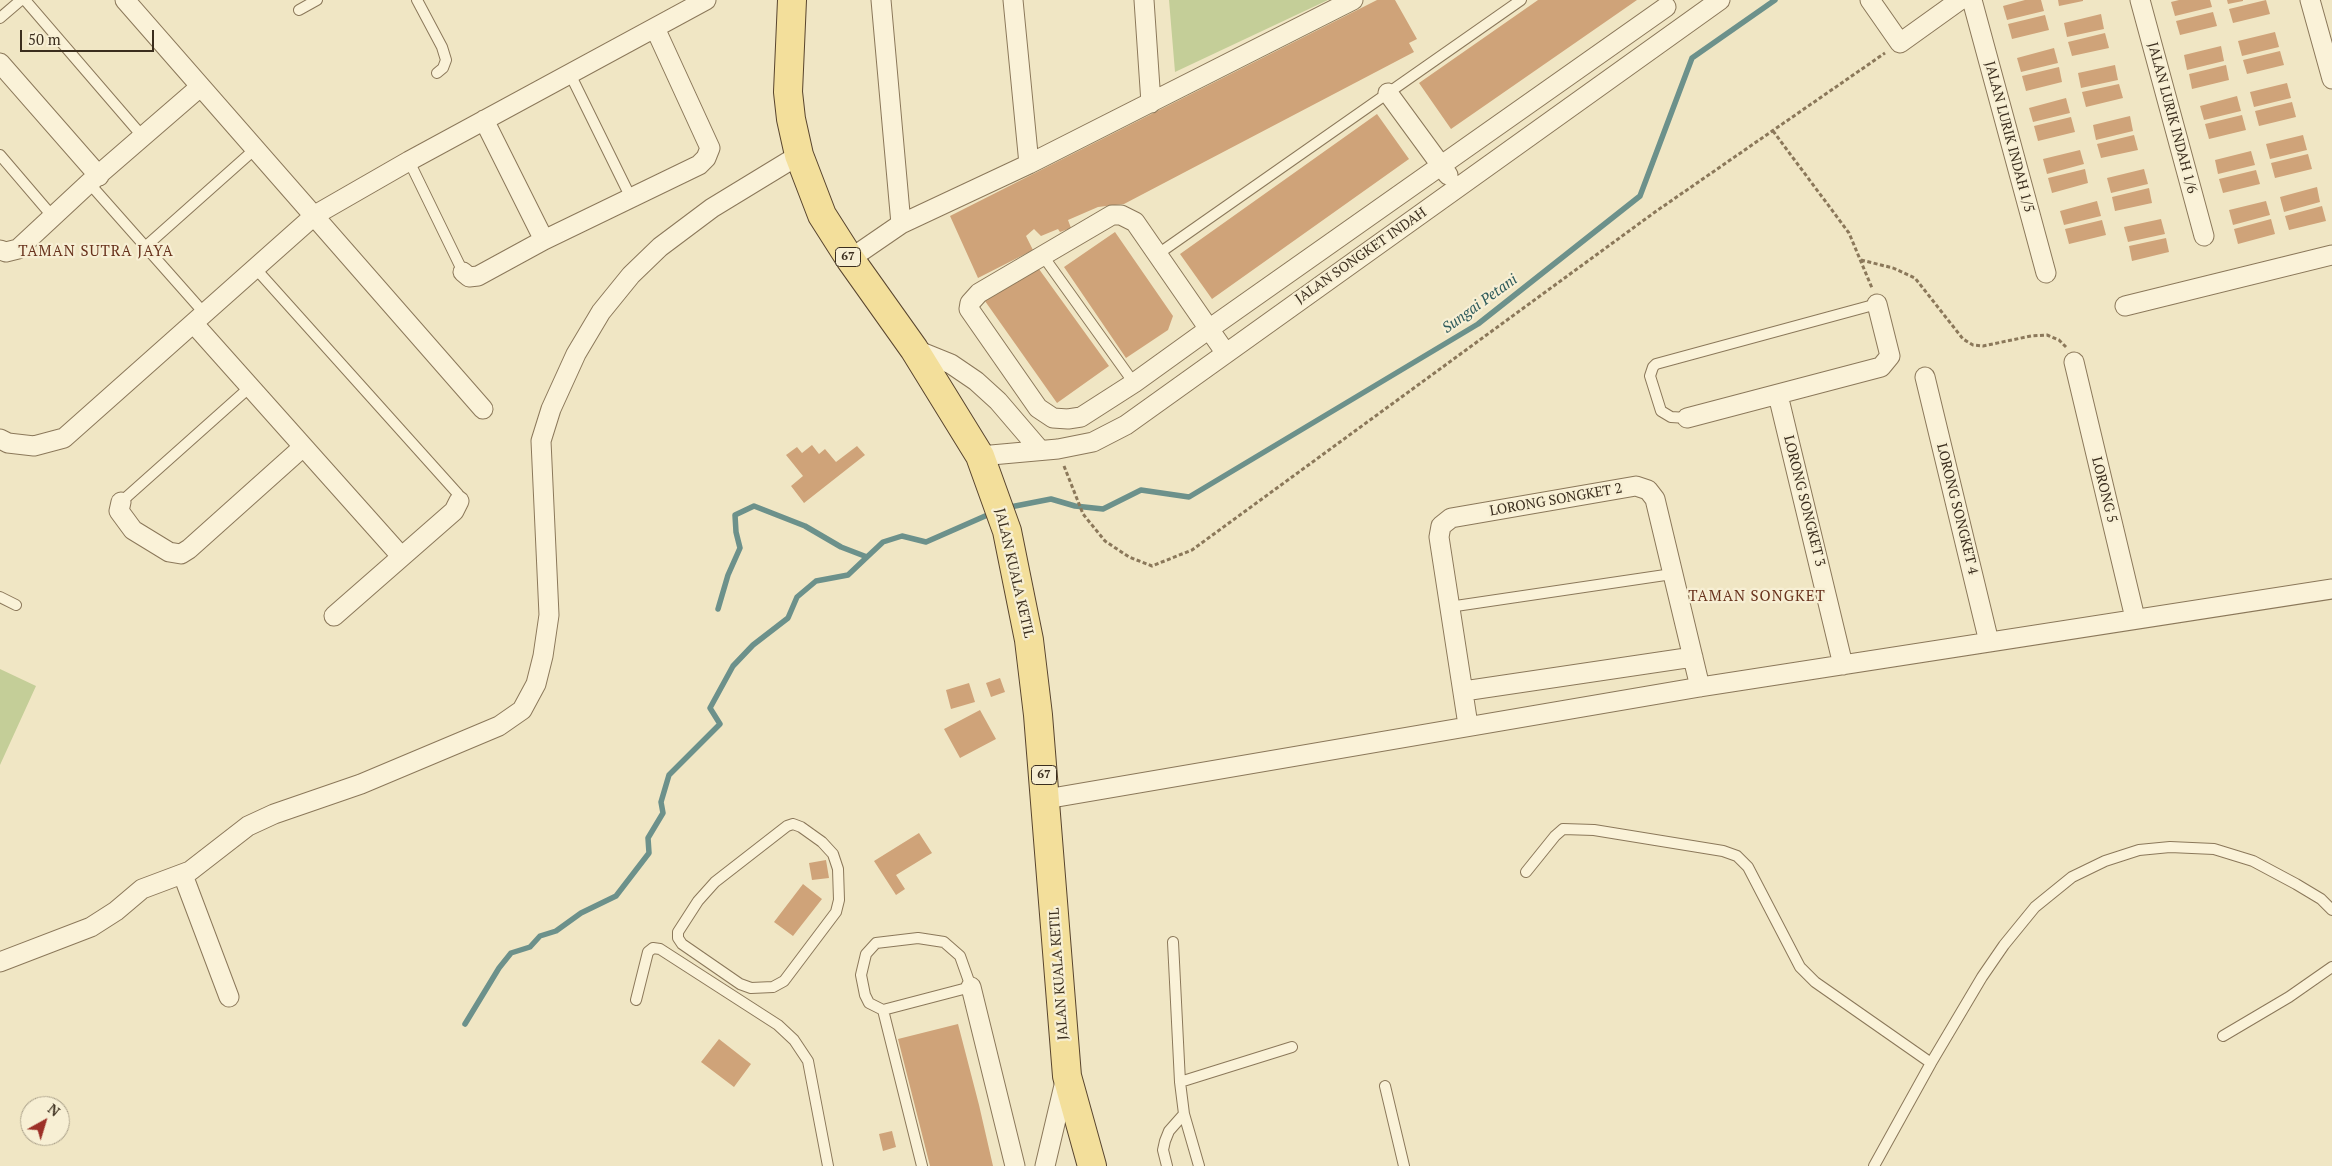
<!DOCTYPE html>
<style>
body{margin:0}
#map{position:relative;width:2332px;height:1166px;overflow:hidden;background:#f0e6c4;font-family:"PT Serif",serif}
canvas{display:block}
.north{position:absolute;left:20px;top:1096px;width:50px;height:50px;box-sizing:border-box;background:#f7efd4;border:1px solid #aca28b;border-radius:50%;rotate:39deg;font-size:14px;font-weight:700;line-height:20px;text-align:center;color:#3b2e1e}
.north::after{content:'';display:block;margin:auto;width:18px;height:22px;background:#9c3028;clip-path:polygon(50% 0,100% 100%,50% 72%,0 100%)}
.scale{position:absolute;left:20px;top:30px;width:134px;height:22px;box-sizing:border-box;border:2px solid #3b2e1e;border-top:0;padding-left:6px;font-size:15px;line-height:18px;white-space:nowrap;color:#3b2e1e;-webkit-text-stroke:4px #f7efd4;paint-order:stroke}
</style>
<div id="map">
<canvas width="2332" height="1166"></canvas>
<div class="north">N</div>
<div class="scale">50 m</div>
</div>
<script>
const ctx = document.querySelector('canvas').getContext('2d');
ctx.lineJoin = 'round';
function fill(path, color) {
  ctx.fillStyle = color;
  ctx.fill(path, 'evenodd');
}
function poly(rows) {
  const path = new Path2D();
  for (const r of rows) {
    path.moveTo(r[0], r[1]);
    for (let i = 2; i < r.length; i += 2) path.lineTo(r[i], r[i + 1]);
  }
  return path;
}
function trace(path, color, width, dash) {
  ctx.strokeStyle = color;
  ctx.lineWidth = width;
  ctx.lineCap = dash ? 'butt' : 'round';
  ctx.setLineDash(dash || []);
  ctx.stroke(path);
}
function label(font, color, halo, rows, align = 'center') {
  ctx.font = font + ' "PT Serif",serif';
  ctx.lineWidth = 4.5;
  ctx.setLineDash([]);
  ctx.textBaseline = 'middle';
  ctx.strokeStyle = halo;
  ctx.fillStyle = color;
  for (const [text, x, y, turn = 0] of rows) {
    ctx.save();
    ctx.translate(x, y);
    ctx.rotate((+turn || 0) * Math.PI / 180);
    ctx.textAlign = isNaN(turn) ? turn : align;
    if (halo) ctx.strokeText(text, 0, 0);
    ctx.fillText(text, 0, 0);
    ctx.restore();
  }
}
fill(poly([
 [1169,0,1328,0,1175,72],
 [0,669,36,686,0,765]
]), '#c4ce98');
trace(poly([
 [1005,508,1051,499,1075,506,1103,509,1141,490,1189,497,1478,324,1640,196,1692,58,1775,0],
 [718,609,728,575,740,548,736,532,735,515,754,506,805,526,841,547,867,557,883,542,902,536,926,542,992,513],
 [465,1024,499,968,511,953,530,947,540,936,556,931,581,913,616,896,649,853,648,838,663,813,661,802,669,775,720,724,710,708,733,666,753,645,788,618,797,597,816,581,848,575,867,557]
]), '#6c918b', 5.5);
fill(poly([
 [1377,0,1395,0,1417,39,1409,43,1414,52,1124,204,1098,207,1068,220,1071,228,1060,232,1058,229,1041,236,1034,229,1026,236,1033,250,978,278,950,216],
 [1538,0,1637,0,1451,129,1419,83],
 [2025,0,2041,0,2044,11,2007,20,2003,6],
 [2058,0,2083,0,2083,1,2059,6],
 [2179,0,2210,0,2212,7,2175,16,2171,2],
 [2227,0,2243,0,2243,1,2228,4],
 [2266,0,2270,14,2233,23,2229,9],
 [2213,12,2217,26,2180,35,2176,21],
 [2101,14,2104,29,2067,37,2064,23],
 [2045,15,2049,30,2012,39,2008,24],
 [2275,32,2279,47,2242,56,2238,41],
 [2105,33,2109,48,2072,56,2068,42],
 [2221,46,2224,61,2187,70,2184,55],
 [2054,48,2058,63,2021,72,2017,58],
 [2280,51,2284,65,2247,74,2243,60],
 [2115,65,2118,80,2081,88,2078,73],
 [2226,65,2229,80,2192,89,2189,74],
 [2059,67,2062,82,2026,91,2022,76],
 [2287,83,2291,98,2254,107,2250,92],
 [2119,84,2123,98,2086,107,2082,92],
 [2237,96,2241,111,2204,120,2200,106],
 [2066,98,2070,113,2033,122,2029,108],
 [2292,102,2296,117,2259,126,2255,111],
 [1377,114,1409,159,1212,299,1180,254],
 [2242,115,2246,130,2209,139,2205,124],
 [2130,116,2133,131,2096,140,2093,125],
 [2071,117,2075,132,2038,141,2034,126],
 [2134,135,2138,150,2101,158,2097,144],
 [2303,135,2307,150,2270,159,2266,144],
 [2080,150,2084,164,2047,174,2043,159],
 [2251,151,2255,165,2218,174,2215,160],
 [2308,154,2312,169,2275,178,2271,163],
 [2085,169,2088,183,2052,193,2048,178],
 [2144,169,2148,184,2111,193,2107,178],
 [2256,170,2260,184,2223,193,2219,179],
 [2317,187,2320,202,2284,212,2280,197],
 [2149,188,2152,203,2115,211,2112,197],
 [2097,201,2101,216,2064,225,2060,211],
 [2266,201,2270,215,2233,225,2229,210],
 [2322,206,2326,221,2289,230,2285,216],
 [2161,219,2165,234,2128,242,2124,227],
 [2271,219,2275,234,2238,244,2234,229],
 [2102,220,2106,235,2069,244,2065,229],
 [1115,232,1173,316,1168,330,1126,358,1064,267],
 [2166,238,2169,252,2132,261,2129,246],
 [1031,258,1109,366,1057,403,980,294],
 [812,445,819,454,825,449,836,462,857,446,865,455,804,503,791,486,803,476,786,455,797,447,802,453],
 [1000,678,1005,692,991,697,986,683],
 [969,683,975,702,951,709,946,690],
 [980,710,996,739,960,758,944,729],
 [919,833,932,853,896,875,905,889,896,895,874,861],
 [826,860,829,878,812,880,809,863],
 [803,884,822,899,793,936,774,922],
 [958,1024,979,1105,993,1166,930,1166,898,1039],
 [719,1039,751,1064,734,1087,701,1062],
 [892,1131,896,1147,883,1151,879,1134]
]), '#cfa379');
const lane = poly([
 [25,0,143,137],
 [417,0,442,47,446,60,443,68,437,73],
 [299,10,317,0],
 [0,18,21,0],
 [570,74,631,198],
 [0,155,53,217],
 [409,161,463,272],
 [89,183,205,314],
 [145,247,254,150],
 [1158,254,1521,0],
 [1043,256,1134,383],
 [256,269,458,494,459,501],
 [1687,418,1671,417,1661,411,1650,376,1653,367,1656,364,1877,304],
 [121,502,250,387],
 [0,597,16,605],
 [1449,607,1672,574],
 [793,824,801,827,822,842,833,854,838,869,839,900,836,912,784,981,773,987,751,988,740,984,682,944,678,938,678,932,698,901,715,882,787,826,793,824],
 [1526,872,1555,836,1563,829,1594,830,1723,851,1737,856,1748,867,1800,967,1815,982,1931,1063],
 [1173,942,1180,1082,1184,1114,1199,1166],
 [636,1000,648,952,653,948,660,949,778,1025,794,1040,808,1061,828,1166],
 [883,1010,869,1003,865,995,861,975,866,954,876,943,918,938,944,942,960,956,971,987,883,1010,922,1166],
 [2223,1036,2289,997,2332,967],
 [1180,1082,1292,1047],
 [1385,1086,1404,1166],
 [1167,1166,1163,1150,1165,1141,1169,1131,1184,1114],
 [1874,1166,1931,1063,1982,977,2004,945,2035,907,2072,877,2105,861,2139,850,2170,847,2214,849,2253,861,2296,884,2321,899,2332,910]
]);
const street = poly([
 [125,0,483,409],
 [881,0,901,224],
 [1013,0,1029,164],
 [1144,0,1151,103],
 [1870,0,1900,43,1960,0],
 [1972,0,2046,273],
 [2140,0,2204,236],
 [2310,0,2332,79],
 [0,63,99,176],
 [1388,93,1448,175],
 [484,120,544,240],
 [0,250,6,252,18,249,89,183,200,87],
 [850,259,901,224,1029,164,1353,0],
 [463,272,469,277,478,276,544,240,699,165,706,158,710,148,655,28],
 [2125,306,2332,255],
 [194,324,401,556],
 [914,349,951,364,976,381,998,401,1040,450],
 [1225,352,1209,329,1135,222,1121,215,1112,215,979,293,970,303,969,309,1038,408,1053,418,1068,419,1081,417,1134,383,1209,329,1666,7],
 [2074,362,2135,618],
 [1925,377,1989,642],
 [1778,395,1843,665],
 [1687,418,1881,367,1890,356,1877,304],
 [0,439,8,443,34,446,64,438,315,215,409,161,706,0],
 [980,456,1058,449,1093,442,1126,425,1720,0],
 [121,502,119,511,133,530,169,552,181,554,189,549,303,447],
 [334,616,454,511,459,501],
 [1464,691,1693,657],
 [1468,725,1439,537,1441,526,1451,518,1636,486,1648,490,1655,499,1700,687],
 [1046,799,1700,687,2332,589],
 [183,875,229,997],
 [0,962,91,927,116,911,142,889,190,871,248,826,274,814,361,784,499,726,522,710,536,684,543,656,549,615,541,441,551,409,576,354,601,312,631,275,660,247,712,208,799,155],
 [971,987,1015,1166],
 [1045,1166,1066,1077]
]);
const primary = poly([
 [792,0,788,92,791,119,799,155,822,215,850,259,914,349,980,456,1007,531,1029,640,1038,715,1067,1076,1092,1166]
]);
trace(lane, '#8b785a', 12);
trace(street, '#8b785a', 21);
trace(primary, '#59452e', 30);
trace(poly([
 [1773,131,1849,233,1872,288],
 [1861,260,1893,268,1915,278,1963,339,1973,345,1983,346,2031,336,2047,335,2059,340,2066,347],
 [1064,466,1083,514,1105,541,1129,557,1152,566,1192,550,1655,212,1885,53]
]), '#8b785a', 3, [4, 2.5]);
trace(lane, '#faf2d8', 10);
trace(street, '#faf2d8', 19);
trace(primary, '#f3df9b', 28);
for (const [x, y, w] of [
 [848,257,25],
 [1044,775,25]
]) {
  const box = new Path2D();
  box.roundRect(x - w / 2, y - 9.5, w, 19, 4);
  ctx.fillStyle = '#f7efd4';
  ctx.fill(box);
  trace(box, '#3b2e1e', 1);
}
label('bold 12px', '#3b2e1e', null, [
 ["67",848,257],
 ["67",1044,775]
]);
label('14px', '#3b2e1e', '#f7efd4', [
 ["JALAN LURIK INDAH 1/6",2172,118,75],
 ["JALAN LURIK INDAH 1/5",2009,137,75],
 ["JALAN SONGKET INDAH",1361,256,-35],
 ["LORONG 5",2104,490,76],
 ["LORONG SONGKET 2",1556,500,-10],
 ["LORONG SONGKET 3",1804,501,76],
 ["LORONG SONGKET 4",1957,509,76],
 ["JALAN KUALA KETIL",1014,573,77],
 ["JALAN KUALA KETIL",1059,974,-94]
]);
ctx.letterSpacing = '1px';
label('15px', '#68321c', '#f7efd4', [
 ["TAMAN SUTRA JAYA",96,252],
 ["TAMAN SONGKET",1757,597]
]);
ctx.letterSpacing = '0px';
label('italic 15px', '#2d5a5b', '#f7efd4', [
 ["Sungai Petani",1480,304,-36]
]);
</script>
